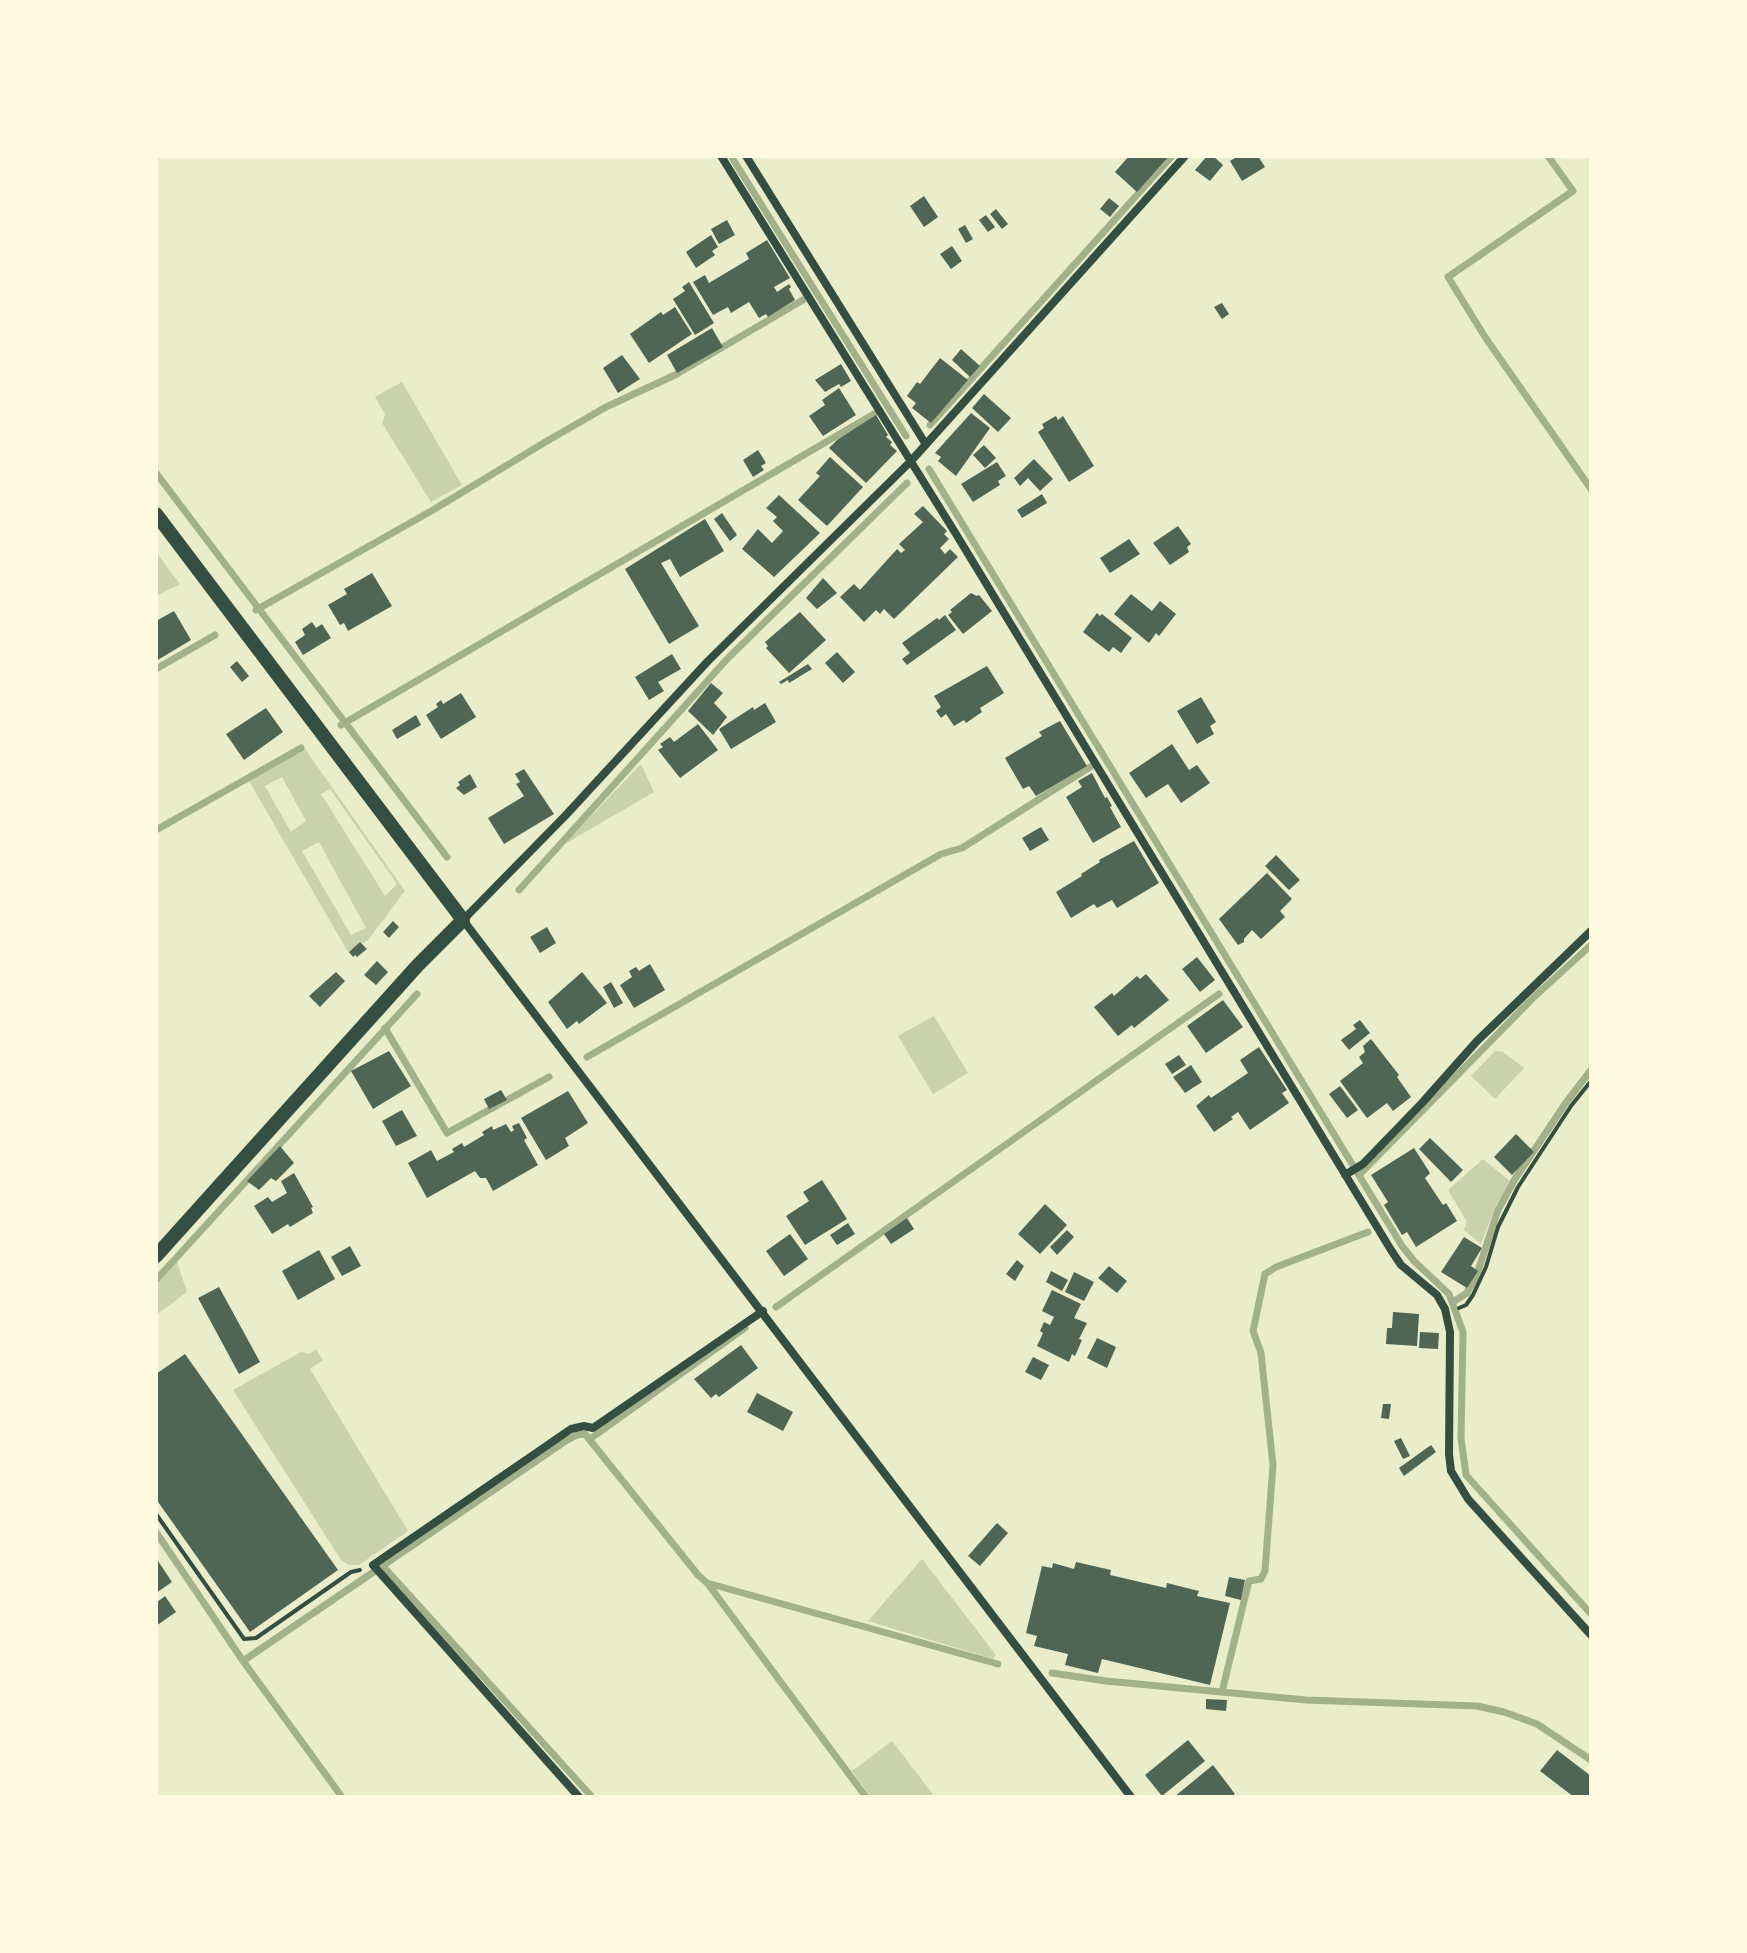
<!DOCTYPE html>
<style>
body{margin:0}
#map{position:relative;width:1747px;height:1953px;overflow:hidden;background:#e9edc9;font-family:Literata,serif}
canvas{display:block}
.frame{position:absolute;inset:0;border:158px solid #fefae0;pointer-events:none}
</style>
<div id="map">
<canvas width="1747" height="1953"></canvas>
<div class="frame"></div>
</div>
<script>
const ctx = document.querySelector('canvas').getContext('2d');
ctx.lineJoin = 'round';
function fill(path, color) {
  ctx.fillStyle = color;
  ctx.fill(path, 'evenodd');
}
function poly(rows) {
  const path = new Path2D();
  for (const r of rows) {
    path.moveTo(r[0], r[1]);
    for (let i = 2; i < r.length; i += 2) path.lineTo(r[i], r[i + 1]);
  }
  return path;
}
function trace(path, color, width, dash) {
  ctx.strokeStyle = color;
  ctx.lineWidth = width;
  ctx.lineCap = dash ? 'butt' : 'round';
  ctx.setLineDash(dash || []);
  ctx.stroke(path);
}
fill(poly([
 [402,382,462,485,431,502,382,423,385,414,375,397],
 [156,552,180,584,156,596],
 [305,749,405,891,368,940,348,952,249,781],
 [282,777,306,821,291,832,265,786],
 [330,789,397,884,385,896,321,794],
 [319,842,366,928,351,935,302,851],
 [641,764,654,792,563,845],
 [934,1016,968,1073,933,1094,898,1036],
 [1495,1051,1503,1052,1524,1068,1495,1099,1471,1076],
 [1483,1159,1510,1181,1496,1205,1481,1244,1464,1230,1467,1222,1448,1190],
 [177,1262,187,1292,156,1315,156,1285],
 [316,1349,323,1360,310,1369,408,1531,359,1565,349,1565,341,1560,233,1390,301,1352,309,1354],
 [922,1559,996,1655,993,1659,868,1621],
 [892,1741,935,1797,871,1797,852,1771]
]), '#cad2ad');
trace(poly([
 [731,156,906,436],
 [1548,156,1573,191,1448,277,1485,337,1591,489],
 [930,425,1172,156],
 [929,469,1402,1246,1414,1261,1449,1294,1463,1332,1461,1438,1466,1475,1591,1614],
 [156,473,447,857],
 [256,610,433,510,547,441,606,407,675,375,803,300],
 [156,669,215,635],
 [341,725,874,414],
 [156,830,301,748],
 [519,890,728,658,907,483],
 [385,1028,447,1133,549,1077],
 [587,1057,941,854,962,848,1090,767],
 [1359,1175,1533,998,1591,945],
 [156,1280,417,994],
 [1453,1302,1467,1293,1477,1274,1498,1210,1515,1179,1565,1104,1591,1070],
 [776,1307,1219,994],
 [590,1439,745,1328],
 [156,1532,243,1661,342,1797],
 [383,1566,592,1797],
 [708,1584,866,1797],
 [243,1661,564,1442,577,1435,585,1434,698,1575,707,1583,998,1664],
 [1052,1673,1106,1681,1306,1700,1477,1706,1504,1712,1537,1724,1591,1760],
 [1222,1692,1249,1581,1261,1579,1265,1571,1273,1465,1261,1353,1253,1331,1265,1274,1276,1267,1368,1232]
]), '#a3b18a', 7);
fill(poly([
 [1129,156,1169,156,1137,192,1115,172],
 [1207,156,1213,156,1223,165,1210,181,1195,170],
 [1238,156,1258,156,1265,167,1242,181,1230,161],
 [924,196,938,217,924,227,910,206],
 [1109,198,1119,206,1110,217,1100,209],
 [996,209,1008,224,1002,229,990,214],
 [986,215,995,227,988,232,979,220],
 [727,220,735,235,719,244,711,229],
 [965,225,973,239,966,243,958,229],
 [711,235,718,247,712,251,715,255,696,268,686,252],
 [767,240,790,278,774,287,777,292,789,284,791,287,789,289,795,300,768,317,766,314,759,318,749,302,731,313,728,307,713,315,693,282,705,275,709,283,749,259,746,253],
 [952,246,962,261,951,269,940,254],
 [689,282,714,323,695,335,673,299,685,291,682,287],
 [1222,303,1229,314,1222,319,1214,307],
 [675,307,692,334,649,363,630,334,661,312,663,315],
 [712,328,723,347,677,373,667,355],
 [961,349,980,366,970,377,952,360],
 [622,355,640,379,618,393,603,368],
 [940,358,968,380,931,423,912,408,916,403,907,396,917,382,920,384],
 [841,364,851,381,841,387,839,384,825,392,815,380],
 [839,388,856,415,823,436,809,416,825,405,822,400],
 [984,394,1011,418,998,432,972,408],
 [971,413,990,428,956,476,938,461,941,457,935,453],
 [876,415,888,435,886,437,892,442,890,445,897,451,866,483,829,448,837,440],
 [1056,416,1058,420,1063,416,1094,466,1069,482,1038,432,1044,428,1042,424],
 [984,445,996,458,985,468,973,455],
 [758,450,766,463,761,466,764,470,753,477,743,460],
 [830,457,863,487,827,526,798,500,820,476,816,473],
 [1034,459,1053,479,1040,491,1028,478,1020,486,1014,478],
 [997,462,1006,476,998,481,1000,485,973,502,961,484],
 [1042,494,1047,503,1022,518,1017,510],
 [779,495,820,533,774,577,742,549,758,529,772,543,783,531,773,521,777,517,766,508],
 [923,506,947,531,944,534,949,539,940,548,945,554,950,549,958,557,894,619,884,609,880,614,876,610,864,622,840,597,854,584,860,590,897,549,901,553,905,550,899,544,923,522,914,514],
 [722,513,737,535,730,541,714,519],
 [705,519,724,551,680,577,670,559,661,563,699,626,669,644,625,569],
 [1178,526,1191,544,1187,547,1189,552,1170,565,1153,543],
 [1129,539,1140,554,1110,573,1100,558],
 [372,573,392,606,348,631,344,623,340,625,328,605,347,594,344,589],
 [823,578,837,593,817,609,806,598],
 [971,593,977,596,979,595,992,611,963,634,948,615,952,612,950,610],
 [1131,594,1152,611,1160,601,1176,614,1159,636,1156,633,1149,643,1114,614],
 [174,611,191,640,156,661,156,621],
 [800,612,826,640,789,673,766,648,768,646,765,642],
 [1097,613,1100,616,1102,614,1132,638,1121,653,1113,647,1109,652,1083,632],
 [945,615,956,630,907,665,902,659,910,653,902,643,937,618,939,620],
 [312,622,316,628,322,624,331,638,303,655,295,642,305,635,302,629],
 [837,652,855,672,843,683,825,663],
 [672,654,681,669,658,682,664,691,649,700,635,677],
 [237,661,249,676,242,682,230,667],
 [808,664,812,669,789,683,788,680,781,684,779,682],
 [987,666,1004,693,980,708,982,712,966,723,964,720,954,726,946,714,941,718,936,711,941,707,934,696],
 [711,683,723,693,714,703,727,717,713,735,688,711],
 [461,693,476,717,441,739,426,715,438,707,436,704,441,700,443,704],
 [1201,697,1216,722,1210,726,1214,734,1197,744,1177,711],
 [765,703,776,722,731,749,719,729,753,707,754,710],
 [266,708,283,732,244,760,226,734],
 [416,715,421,725,397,739,392,730],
 [1060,721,1087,766,1036,796,1029,786,1023,789,1005,758,1042,736,1039,732],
 [698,724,718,750,680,778,658,750,663,747,660,744,670,737,674,742],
 [1172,744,1189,770,1197,765,1210,783,1181,803,1168,784,1146,798,1129,773],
 [524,769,554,814,504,844,488,818,524,796,516,784,520,782,515,774],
 [1092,773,1105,798,1107,797,1112,806,1110,807,1121,827,1093,843,1066,797,1082,787,1078,781],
 [470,774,477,787,464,795,456,788,460,785,458,782],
 [1041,827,1049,840,1030,851,1022,838],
 [1134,841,1159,883,1117,908,1112,900,1097,908,1094,904,1071,918,1056,892,1082,876,1081,874,1100,862,1099,860],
 [1276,855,1300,880,1289,890,1265,866],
 [1267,873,1292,899,1280,911,1285,917,1261,939,1252,930,1244,939,1244,942,1238,945,1219,919],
 [393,921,399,927,389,938,383,932],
 [547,927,556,943,540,953,530,937],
 [360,942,367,949,357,957,355,955,353,957,349,952],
 [1197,957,1215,980,1200,992,1182,969],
 [377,961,388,972,376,985,364,975],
 [650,964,665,990,634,1008,620,985,632,977,629,971,636,967,639,971],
 [336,972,345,981,320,1007,309,996],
 [582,972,607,1003,579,1024,577,1021,567,1029,548,1002],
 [1146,974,1169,1000,1134,1028,1132,1025,1118,1036,1094,1007,1112,993,1114,996,1137,976,1140,979],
 [611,982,623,1003,614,1008,603,987],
 [1223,1000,1243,1027,1206,1053,1187,1026],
 [1360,1020,1370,1033,1349,1050,1341,1040,1356,1029,1353,1025],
 [1371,1039,1399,1075,1397,1077,1411,1097,1393,1111,1387,1103,1367,1118,1340,1081,1363,1063,1359,1057,1365,1052,1363,1046],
 [1259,1047,1287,1090,1282,1093,1289,1103,1250,1130,1238,1112,1231,1117,1233,1119,1214,1132,1196,1106,1209,1095,1211,1098,1248,1073,1240,1060],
 [389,1051,411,1086,373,1109,351,1071],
 [1179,1055,1186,1065,1172,1074,1165,1064],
 [1191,1065,1202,1082,1185,1093,1173,1077],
 [1340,1086,1358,1110,1347,1118,1329,1094],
 [501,1090,507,1100,489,1109,484,1099],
 [568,1091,588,1123,565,1138,569,1146,546,1160,521,1118],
 [402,1110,417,1136,396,1146,382,1121],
 [519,1123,527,1138,524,1140,538,1165,493,1191,486,1178,480,1178,475,1171,427,1198,408,1163,431,1150,437,1161,454,1152,452,1149,462,1143,464,1147,484,1135,482,1132,492,1126,493,1130,506,1124,511,1132,514,1130,512,1126],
 [1516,1134,1534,1152,1512,1175,1494,1157],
 [1430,1138,1463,1170,1451,1182,1419,1149],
 [280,1146,294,1163,276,1181,271,1178,259,1190,247,1181],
 [1414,1148,1430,1173,1425,1178,1443,1205,1446,1203,1457,1221,1416,1247,1407,1232,1402,1235,1384,1205,1388,1202,1371,1175],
 [294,1173,313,1207,311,1208,313,1213,290,1227,288,1224,272,1234,254,1206,268,1197,272,1202,287,1193,281,1181],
 [822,1180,847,1219,805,1245,786,1216,809,1201,803,1192],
 [1045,1204,1067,1225,1040,1254,1018,1234],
 [907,1218,914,1229,891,1244,884,1234],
 [848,1223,855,1234,837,1245,830,1235],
 [1067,1230,1074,1237,1057,1255,1050,1247],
 [790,1234,808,1259,784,1276,766,1251],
 [1464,1237,1482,1248,1471,1266,1478,1271,1467,1288,1441,1272],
 [350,1246,361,1266,342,1276,331,1257],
 [319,1250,335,1279,298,1300,282,1271],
 [1017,1260,1024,1266,1015,1281,1006,1274],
 [1109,1266,1127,1281,1117,1293,1098,1278],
 [1051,1271,1068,1280,1062,1291,1046,1282],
 [1074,1272,1094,1282,1084,1301,1065,1292],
 [219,1287,260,1362,239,1374,198,1298],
 [1052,1290,1081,1304,1074,1318,1087,1323,1079,1339,1082,1340,1075,1356,1072,1354,1069,1362,1037,1346,1043,1333,1040,1331,1044,1322,1050,1325,1054,1317,1042,1311],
 [1393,1312,1419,1314,1417,1346,1386,1344,1387,1328,1392,1328],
 [1420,1332,1439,1333,1438,1349,1419,1348],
 [1097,1338,1116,1347,1107,1368,1087,1358],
 [741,1345,758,1368,719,1397,716,1394,711,1398,694,1379],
 [185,1354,338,1570,250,1632,156,1499,156,1374],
 [1033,1357,1049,1365,1041,1380,1025,1372],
 [757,1393,793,1412,783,1431,747,1412],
 [1383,1404,1391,1404,1389,1419,1381,1418],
 [1401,1438,1410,1456,1403,1459,1394,1441],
 [1431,1445,1436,1452,1404,1476,1399,1468],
 [997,1523,1008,1533,980,1566,968,1556],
 [156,1558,172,1582,156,1593],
 [1076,1562,1111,1570,1110,1575,1166,1588,1167,1583,1199,1591,1197,1596,1230,1603,1210,1685,1102,1659,1098,1673,1065,1665,1068,1654,1034,1646,1037,1636,1026,1633,1042,1566,1052,1568,1053,1563,1074,1569],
 [1229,1577,1245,1580,1241,1600,1225,1596],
 [165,1596,176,1612,156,1626,156,1603],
 [1206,1699,1227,1700,1226,1711,1206,1709],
 [1188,1740,1205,1761,1162,1796,1145,1775],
 [1557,1750,1591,1776,1591,1797,1574,1797,1540,1771],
 [1213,1765,1235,1794,1231,1797,1174,1797]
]), '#4f6655');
trace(poly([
 [1459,1308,1466,1305,1473,1295,1486,1267,1498,1227,1518,1187,1571,1106,1591,1081],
 [156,1514,244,1639,256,1638,351,1572,360,1570]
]), '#344e41', 4);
trace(poly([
 [721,156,956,534,1391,1250,1401,1265,1437,1295,1445,1309,1450,1332,1449,1454,1451,1471,1468,1499,1591,1635],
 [746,156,925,443],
 [1345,1175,1363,1164,1422,1103,1477,1041,1591,931],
 [579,1797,373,1565,571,1429,584,1426,593,1428,763,1311],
 [1131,1797,463,920,565,816,708,661,911,461,1185,156]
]), '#344e41', 8);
trace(poly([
 [156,514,463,920,418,965,156,1256]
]), '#344e41', 14);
</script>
